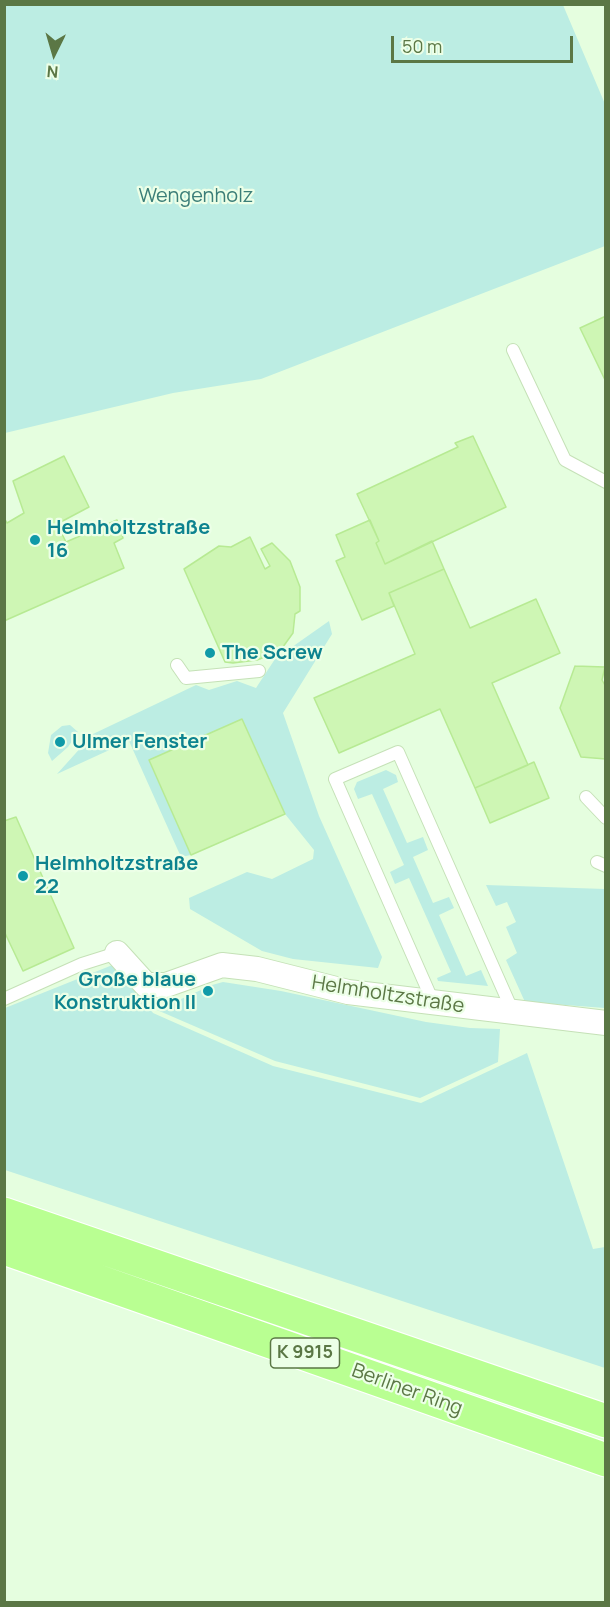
<!DOCTYPE html>
<meta charset="utf-8">
<style>
body{margin:0}
#map{position:relative;width:610px;height:1607px;overflow:hidden;background:#e5fedf;font-family:Manrope,sans-serif}
canvas{display:block}
.frame{position:absolute;inset:0;border:6px solid #5b7745;pointer-events:none}
.north{position:absolute;left:24px;top:24px;width:60px;height:60px;-webkit-text-stroke:4px #ecffe7;paint-order:stroke;rotate:185deg;font-size:16px;font-weight:700;line-height:24px;text-align:center;color:#5b7745}
.north::after{content:'';display:block;margin:auto;width:21px;height:27px;background:#5b7745;clip-path:polygon(50% 0,100% 100%,50% 72%,0 100%)}
.scale{position:absolute;left:391px;top:36px;width:182px;height:27px;box-sizing:border-box;border:3px solid #5b7745;border-top:0;padding-left:8px;font-size:18px;line-height:21px;white-space:nowrap;color:#5b7745;-webkit-text-stroke:4px #ecffe7;paint-order:stroke}
</style>
<div id="map">
<canvas width="610" height="1607"></canvas>
<div class="frame"></div>
<div class="north">N</div>
<div class="scale">50 m</div>
</div>
<script>
const ctx = document.querySelector('canvas').getContext('2d');
ctx.lineJoin = 'round';
function fill(path, color) {
  ctx.fillStyle = color;
  ctx.fill(path, 'evenodd');
}
function poly(rows) {
  const path = new Path2D();
  for (const r of rows) {
    path.moveTo(r[0], r[1]);
    for (let i = 2; i < r.length; i += 2) path.lineTo(r[i], r[i + 1]);
  }
  return path;
}
function trace(path, color, width, dash) {
  ctx.strokeStyle = color;
  ctx.lineWidth = width;
  ctx.lineCap = dash ? 'butt' : 'round';
  ctx.setLineDash(dash || []);
  ctx.stroke(path);
}
function label(font, color, halo, rows, align = 'center') {
  ctx.font = font + ' Manrope,sans-serif';
  ctx.lineWidth = 4.5;
  ctx.setLineDash([]);
  ctx.textBaseline = 'middle';
  ctx.strokeStyle = halo;
  ctx.fillStyle = color;
  for (const [text, x, y, turn = 0] of rows) {
    ctx.save();
    ctx.translate(x, y);
    ctx.rotate((+turn || 0) * Math.PI / 180);
    ctx.textAlign = isNaN(turn) ? turn : align;
    if (halo) ctx.strokeText(text, 0, 0);
    ctx.fillText(text, 0, 0);
    ctx.restore();
  }
}
fill(poly([
 [4,5,563,5,605,104,605,246,261,379,173,393,5,433],
 [329,621,332,634,283,713,319,816,382,957,378,968,293,959,262,951,190,909,189,898,247,872,272,879,313,859,314,850,285,814,242,719,149,760,191,855,181,857,129,741,57,774,93,734,196,685,209,690,237,681,256,688,275,659],
 [70,725,78,732,68,747,52,761,48,753,51,735,62,726],
 [386,770,396,775,398,782,383,789,407,843,423,837,428,850,413,857,433,903,449,897,454,908,439,915,466,976,481,970,488,986,438,981,437,978,451,972,409,878,395,884,390,872,404,865,372,794,358,799,354,789,357,782],
 [486,885,605,889,605,1008,525,1002,506,960,517,953,506,927,516,922,507,902,496,906],
 [120,962,153,1013,273,1066,421,1103,527,1053,593,1249,605,1247,605,1368,5,1170,5,1008],
 [223,982,281,991,426,1022,470,1028,500,1029,498,1062,420,1098,275,1061,157,1010,212,985]
]), '#bcede3');
const building = poly([
 [606,316,606,382,580,328,606,316],
 [473,436,506,507,385,564,376,543,379,541,357,494,458,447,455,443,473,436],
 [64,456,89,507,57,524,66,542,117,520,123,538,114,543,124,568,4,621,4,518,7,523,24,513,13,481,64,456],
 [370,520,379,541,376,543,385,564,432,541,444,569,389,593,394,606,362,620,336,561,345,557,336,535,370,520],
 [250,537,265,569,270,566,261,549,272,543,290,561,300,587,300,611,295,614,293,633,280,651,257,660,233,663,225,662,184,569,219,546,231,547,250,537],
 [444,569,470,628,536,599,560,653,492,683,528,765,475,788,440,709,339,753,314,698,415,654,389,593,444,569],
 [575,666,605,667,602,680,606,687,606,759,581,757,560,708,575,666],
 [242,719,285,814,191,855,149,760,242,719],
 [534,762,549,798,490,823,475,788,534,762],
 [16,817,74,948,23,971,4,931,4,821,16,817]
]);
fill(building, '#cef6b4');
trace(building, '#b7ea93', 1.5);
const service = poly([
 [513,350,565,460,606,482],
 [177,665,186,678,259,671],
 [586,797,606,818],
 [597,862,606,866],
 [4,999,82,964,117,953],
 [434,1004,335,779,398,752,513,1012]
]);
const minor = poly([
 [117,953,146,985,166,985,222,965,257,969,348,992,606,1023]
]);
const trunk = poly([
 [4,1214,606,1421],
 [4,1248,606,1460]
]);
trace(service, '#c5e1b7', 14);
trace(minor, '#c5e1b7', 26);
trace(trunk, '#fff', 35);
trace(service, '#fff', 12);
trace(minor, '#fff', 24);
trace(trunk, '#b9ff92', 33);
for (const [x, y, r, color] of [
 [35,540,6,"#0f9aa8"],
 [210,653,6,"#0f9aa8"],
 [60,742,6,"#0f9aa8"],
 [23,876,6,"#0f9aa8"],
 [208,991,6,"#0f9aa8"]
]) {
  const dot = new Path2D();
  dot.arc(x, y, r, 0, 2 * Math.PI);
  ctx.fillStyle = color;
  ctx.fill(dot);
  trace(dot, '#ecffe7', 2);
}
for (const [x, y, w] of [
 [305,1353,69]
]) {
  const box = new Path2D();
  box.roundRect(x - w / 2, y - 15, w, 30, 4.5);
  ctx.fillStyle = '#ecffe7';
  ctx.fill(box);
  trace(box, '#5b7745', 1.5);
}
label('bold 18px', '#5b7745', null, [
 ["K 9915",305,1353]
]);
label('20px', '#3b7e78', '#ecffe7', [
 ["Wengenholz",196,196]
]);
label('bold 20px', '#0d838f', '#ecffe7', [
 ["Helmholtzstraße",47,528],
 ["16",47,551],
 ["The Screw",222,653],
 ["Ulmer Fenster",72,742],
 ["Helmholtzstraße",35,864],
 ["22",35,887],
 ["Große blaue",196,980,"right"],
 ["Konstruktion II",196,1003,"right"]
], 'left');
label('20px', '#5b7745', '#ecffe7', [
 ["Helmholtzstraße",388,995,9],
 ["Berliner Ring",407,1390,20]
]);
</script>
